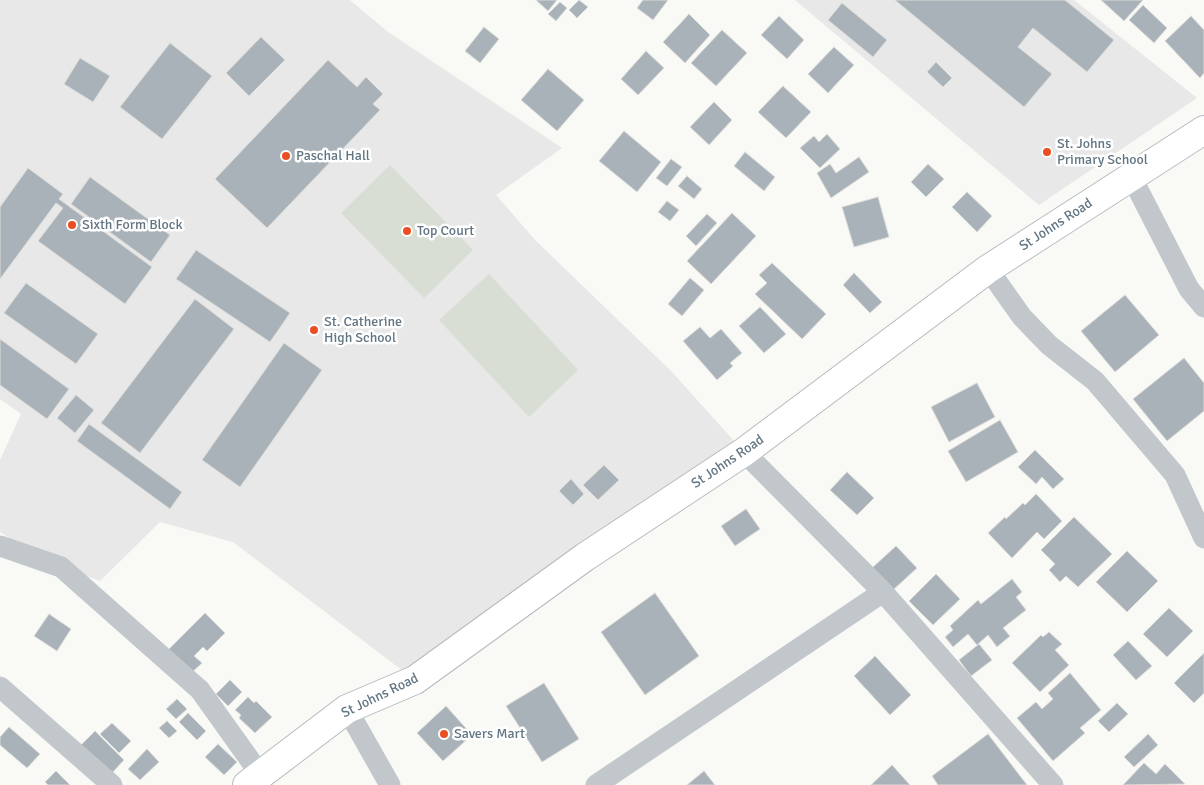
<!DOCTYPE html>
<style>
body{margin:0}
canvas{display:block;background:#f9f9f6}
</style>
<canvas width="1204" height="785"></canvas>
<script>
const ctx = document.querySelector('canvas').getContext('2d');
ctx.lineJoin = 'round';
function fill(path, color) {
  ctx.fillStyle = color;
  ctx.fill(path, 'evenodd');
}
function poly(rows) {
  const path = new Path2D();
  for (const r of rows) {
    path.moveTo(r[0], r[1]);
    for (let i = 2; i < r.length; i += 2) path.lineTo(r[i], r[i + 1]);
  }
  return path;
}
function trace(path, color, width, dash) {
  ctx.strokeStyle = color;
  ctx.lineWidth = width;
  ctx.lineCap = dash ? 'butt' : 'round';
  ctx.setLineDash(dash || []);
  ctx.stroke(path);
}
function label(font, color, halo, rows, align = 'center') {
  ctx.font = font + ' Signika,sans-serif';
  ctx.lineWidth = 5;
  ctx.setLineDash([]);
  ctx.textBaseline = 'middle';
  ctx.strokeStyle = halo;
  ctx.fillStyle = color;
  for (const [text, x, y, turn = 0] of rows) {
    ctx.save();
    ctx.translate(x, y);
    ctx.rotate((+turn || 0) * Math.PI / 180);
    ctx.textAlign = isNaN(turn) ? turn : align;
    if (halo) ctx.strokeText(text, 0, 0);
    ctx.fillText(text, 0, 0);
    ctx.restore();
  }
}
fill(poly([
 [0,0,350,0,388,32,562,148,496,195,536,241,671,371,744,452,415,680,233,542,160,522,100,581,43,560,0,532,0,460,21,414,0,399],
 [795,0,1074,0,1197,98,1039,205]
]), '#e7e8e7');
fill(poly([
 [390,165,473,250,424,298,341,213],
 [489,274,578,370,529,417,439,320]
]), '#d9ded5');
const building = poly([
 [536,0,557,0,548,11,536,0],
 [579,0,588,7,577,18,569,10,579,0],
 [643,0,668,0,653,20,637,8,643,0],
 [895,0,1065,0,1114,40,1087,72,1033,28,1018,47,1052,74,1024,107,895,0],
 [1101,0,1143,0,1124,21,1101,0],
 [560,2,567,8,556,21,548,14,560,2],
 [842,3,887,40,873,57,828,20,842,3],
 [1143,5,1167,28,1154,43,1129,20,1143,5],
 [689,14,710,35,685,63,663,42,689,14],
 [779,16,804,40,787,59,761,35,779,16],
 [1191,16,1204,30,1204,73,1200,78,1165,41,1191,16],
 [484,27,499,39,480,63,465,51,484,27],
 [722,30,747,53,716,86,691,63,722,30],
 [261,37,285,60,249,96,226,73,261,37],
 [170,43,212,76,162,139,120,107,170,43],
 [834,47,854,65,828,93,808,74,834,47],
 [646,51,664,68,638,95,621,79,646,51],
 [80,58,110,76,93,102,64,84,80,58],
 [328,60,357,87,366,77,383,94,373,104,380,110,267,228,215,179,328,60],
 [936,62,952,78,943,87,927,72,936,62],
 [548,69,584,100,557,131,521,100,548,69],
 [783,86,811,112,786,138,758,112,783,86],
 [714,102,732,120,709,145,690,127,714,102],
 [624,131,661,162,637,192,599,161,624,131],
 [827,134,840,149,820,168,800,148,814,136,819,142,827,134],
 [745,152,775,177,764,191,734,166,745,152],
 [859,157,869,172,831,198,817,173,830,164,836,173,859,157],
 [671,159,682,167,667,186,656,178,671,159],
 [928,164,944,179,926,197,911,182,928,164],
 [28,168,63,194,59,199,152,267,125,304,38,241,63,208,56,203,0,279,0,207,28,168],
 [687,176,702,189,694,199,678,186,687,176],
 [90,177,170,235,151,262,71,204,90,177],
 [967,192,992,216,977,232,952,207,967,192],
 [878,197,889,237,854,247,842,207,878,197],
 [667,201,679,210,670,221,658,212,667,201],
 [732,213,756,236,711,284,687,261,732,213],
 [707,214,717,223,696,246,686,236,707,214],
 [196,250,290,313,270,342,176,279,196,250],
 [772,263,826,314,802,339,755,294,767,283,759,275,772,263],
 [854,273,882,302,870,313,843,285,854,273],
 [690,278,704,290,682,316,668,304,690,278],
 [26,283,98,334,76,364,4,313,26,283],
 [1125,295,1159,335,1115,372,1081,331,1125,295],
 [195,299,234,329,140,453,101,423,195,299],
 [760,307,786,334,764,353,739,326,760,307],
 [700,327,710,338,721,329,742,353,730,363,733,366,717,380,683,341,700,327],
 [0,339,69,389,47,419,0,385,0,339],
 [284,343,322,370,240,487,202,460,284,343],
 [1184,358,1204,383,1204,411,1167,441,1133,399,1184,358],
 [977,383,995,417,949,442,931,407,977,383],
 [76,395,94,410,75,433,57,418,76,395],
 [1000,420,1018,452,966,482,948,451,1000,420],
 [89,424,182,492,170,509,77,441,89,424],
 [1035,450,1064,479,1053,489,1042,477,1036,484,1018,467,1035,450],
 [604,465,619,480,598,500,583,485,604,465],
 [847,472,874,498,857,515,830,490,847,472],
 [571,479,584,494,573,505,559,491,571,479],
 [1036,494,1062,521,1044,539,1037,532,1012,558,988,533,1005,517,1006,519,1023,503,1025,505,1036,494],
 [746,509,760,529,735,546,721,526,746,509],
 [1074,517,1112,554,1078,587,1066,576,1060,582,1049,570,1055,564,1041,550,1074,517],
 [896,546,917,568,893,590,872,568,896,546],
 [1127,551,1158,581,1127,612,1096,582,1127,551],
 [936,574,960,599,933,625,909,601,936,574],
 [1012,579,1022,592,1016,597,1026,610,1003,628,1010,636,997,647,988,635,977,645,968,634,953,647,945,637,953,630,950,626,978,600,981,604,1012,579],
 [655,593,699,656,645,695,601,632,655,593],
 [1169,608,1193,631,1167,657,1143,634,1169,608],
 [205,613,225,633,207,651,203,647,194,656,202,663,188,676,165,653,205,613],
 [49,614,71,629,57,651,34,636,49,614],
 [1049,632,1062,644,1055,650,1069,665,1040,692,1012,663,1041,635,1043,637,1049,632],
 [1128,641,1152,666,1136,680,1113,655,1128,641],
 [979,644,992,660,971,676,959,660,979,644],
 [1204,653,1204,693,1194,703,1174,683,1204,653],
 [875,656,911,695,890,715,854,676,875,656],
 [1070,673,1101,710,1080,728,1085,733,1053,761,1017,718,1036,702,1042,709,1053,699,1048,693,1070,673],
 [230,680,242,692,228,706,216,694,230,680],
 [544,683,579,739,542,762,506,706,544,683],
 [248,697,254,703,256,701,272,717,255,733,239,718,241,715,235,710,248,697],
 [177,699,187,709,176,719,166,709,177,699],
 [1117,703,1128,714,1109,732,1098,721,1117,703],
 [446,706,472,735,443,761,417,733,446,706],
 [188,713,206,731,197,740,179,722,188,713],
 [167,721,177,731,169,738,159,728,167,721],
 [112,723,131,741,119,753,100,734,112,723],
 [9,727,40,754,27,768,0,745,0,737,9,727],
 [95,731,124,760,111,774,81,745,95,731],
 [988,734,1027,785,938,785,932,776,988,734],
 [1148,734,1158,745,1134,767,1124,757,1148,734],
 [218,744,237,762,224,775,205,757,218,744],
 [147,749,159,762,140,780,128,769,147,749],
 [1144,763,1156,774,1165,764,1185,784,1123,785,1144,763],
 [892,765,910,785,871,785,892,765],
 [56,771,70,785,48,785,45,782,56,771],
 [704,771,715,785,687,785,704,771]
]);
fill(building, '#a8b2b8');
trace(building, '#dbdbd8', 1);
const secondary = poly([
 [247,785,347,709,415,680,585,557,744,452,988,269,1204,130]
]);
trace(secondary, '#b4bbc0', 30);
trace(poly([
 [1131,176,1189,289,1204,307],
 [988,269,1022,317,1049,345,1095,381,1175,475,1204,538],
 [744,452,883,592,1053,785],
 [0,546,61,567,200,690,260,774],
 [0,687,112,785],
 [347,709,390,785],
 [596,785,883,592]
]), '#c2c7cb', 21);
trace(secondary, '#fff', 28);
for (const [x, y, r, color] of [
 [1047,152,5,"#ec4e23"],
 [286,156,5,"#ec4e23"],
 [72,225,5,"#ec4e23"],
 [407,231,5,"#ec4e23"],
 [314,330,5,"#ec4e23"],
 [444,734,5,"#ec4e23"]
]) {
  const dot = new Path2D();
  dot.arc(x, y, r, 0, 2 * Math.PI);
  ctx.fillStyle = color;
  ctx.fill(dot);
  trace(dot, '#fff', 2);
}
label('14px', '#627583', '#fff', [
 ["St. Johns",1057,144],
 ["Primary School",1057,160],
 ["Paschal Hall",296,156],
 ["Sixth Form Block",82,225],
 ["Top Court",417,231],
 ["St. Catherine",324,322],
 ["High School",324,338],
 ["Savers Mart",454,734]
], 'left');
label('14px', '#627583', '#fff', [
 ["St Johns Road",1056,225,-33],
 ["St Johns Road",728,462,-34],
 ["St Johns Road",380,696,-26]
]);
</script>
